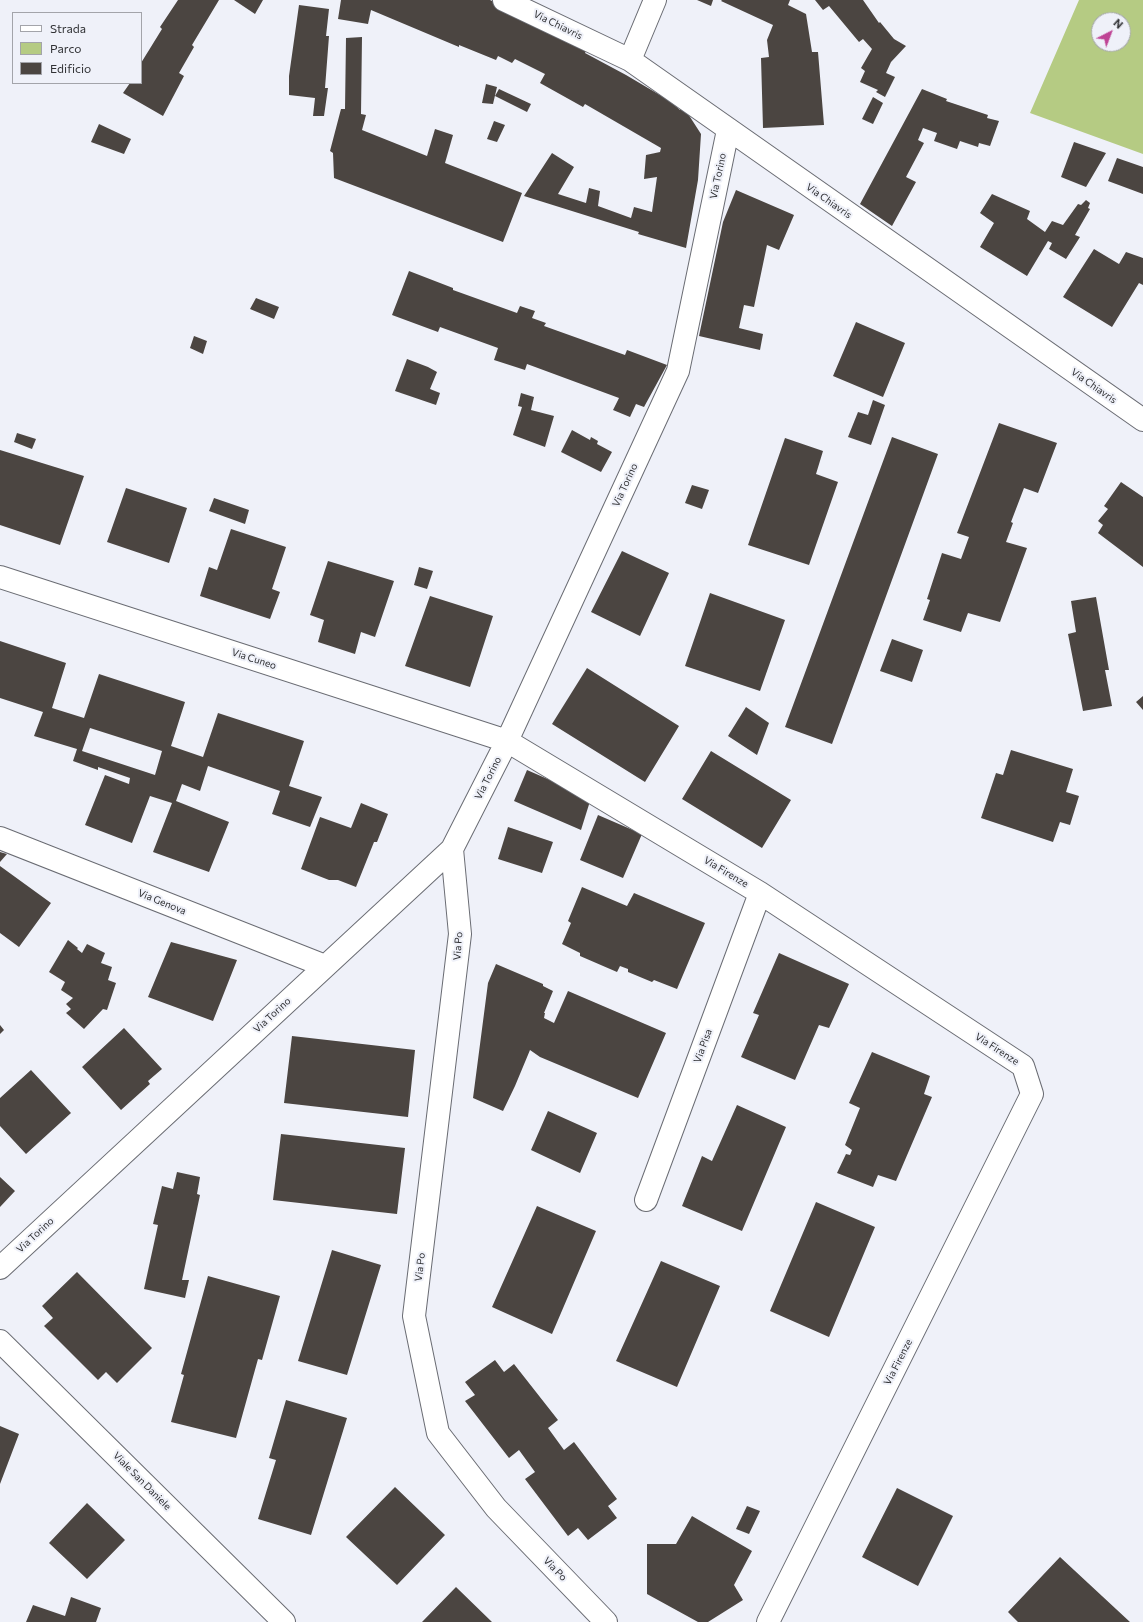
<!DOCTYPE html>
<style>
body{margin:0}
#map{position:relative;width:1143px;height:1622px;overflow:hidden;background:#eff1f9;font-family:Commissioner,sans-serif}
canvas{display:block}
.legend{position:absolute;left:12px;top:12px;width:130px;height:72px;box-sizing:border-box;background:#eff1f9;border:1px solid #a3a4aa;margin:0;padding:5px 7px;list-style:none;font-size:12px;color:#303134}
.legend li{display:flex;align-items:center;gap:8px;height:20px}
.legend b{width:20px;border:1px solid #a3a4aa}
.north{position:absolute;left:1091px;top:12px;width:40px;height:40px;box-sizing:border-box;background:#eff1f9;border:1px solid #a3a4aa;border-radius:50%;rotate:42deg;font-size:11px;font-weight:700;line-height:16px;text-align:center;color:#303134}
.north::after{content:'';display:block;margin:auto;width:14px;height:18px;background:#bf4495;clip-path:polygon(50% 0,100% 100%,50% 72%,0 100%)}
</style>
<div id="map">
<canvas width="1143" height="1622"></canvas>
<ul class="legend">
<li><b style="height:5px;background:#fff"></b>Strada</li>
<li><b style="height:11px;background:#b5cb83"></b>Parco</li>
<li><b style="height:11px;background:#4b4541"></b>Edificio</li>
</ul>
<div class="north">N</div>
</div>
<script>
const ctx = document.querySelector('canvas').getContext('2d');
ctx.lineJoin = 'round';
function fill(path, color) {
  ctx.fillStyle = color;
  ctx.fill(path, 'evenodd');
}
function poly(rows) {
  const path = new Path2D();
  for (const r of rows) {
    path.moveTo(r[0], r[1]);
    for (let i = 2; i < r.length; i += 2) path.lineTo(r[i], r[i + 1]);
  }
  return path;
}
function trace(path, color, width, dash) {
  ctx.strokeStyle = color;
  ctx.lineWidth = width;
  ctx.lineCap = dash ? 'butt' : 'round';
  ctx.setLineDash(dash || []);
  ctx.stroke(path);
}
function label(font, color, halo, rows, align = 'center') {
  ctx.font = font + ' Commissioner,sans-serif';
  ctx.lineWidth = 4;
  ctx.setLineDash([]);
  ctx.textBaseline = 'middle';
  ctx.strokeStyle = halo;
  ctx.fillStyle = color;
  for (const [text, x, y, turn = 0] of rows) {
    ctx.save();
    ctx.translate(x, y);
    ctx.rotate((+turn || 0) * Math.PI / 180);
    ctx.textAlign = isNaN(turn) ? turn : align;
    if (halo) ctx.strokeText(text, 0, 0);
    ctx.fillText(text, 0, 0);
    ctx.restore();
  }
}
fill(poly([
 [1079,0,1143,0,1143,154,1030,113],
 [1099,20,1123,20,1123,44,1099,44]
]), '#b5cb83');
fill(poly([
 [178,0,219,0,192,45,194,47,179,73,184,76,163,116,123,93,130,83,141,83,141,63,162,29,160,27],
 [234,0,263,0,255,14],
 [341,0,490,0,588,47,585,53,626,75,670,101,680,110,683,106,701,134,698,180,686,248,638,234,639,232,524,196,552,153,574,167,558,194,586,203,589,188,600,191,598,206,631,218,634,207,652,212,657,177,644,179,646,155,660,152,661,148,585,104,583,107,540,83,545,74,515,59,512,63,498,56,496,60,459,45,459,47,371,10,368,24,338,19],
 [697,0,713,0,711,6],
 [722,0,790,0,788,5,806,14,812,52,818,52,824,125,763,128,761,58,769,57,767,40,773,25,721,1],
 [815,0,863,0,879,23,880,22,894,39,906,46,891,62,886,73,895,77,885,97,876,92,878,90,860,82,865,71,861,68,872,49,863,39,859,42,829,6,823,10],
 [299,5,329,9,326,36,329,36,325,88,328,88,324,116,313,116,315,98,289,95,289,76],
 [362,37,361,114,366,115,362,130,427,156,435,129,453,135,445,163,522,193,503,242,334,178,333,153,330,151,341,109,345,109,346,38],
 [486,84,497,87,493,104,482,103],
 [499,89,531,104,527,112,495,96],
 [922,89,947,99,946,101,988,115,987,118,999,121,990,146,979,143,978,147,960,141,957,149,934,141,937,133,923,128,918,140,924,143,906,177,916,182,892,226,860,204],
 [873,97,883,103,873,124,862,119],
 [494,121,505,125,497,142,487,139],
 [99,124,131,139,124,154,91,142],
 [1074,142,1106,153,1086,187,1061,177],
 [1117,158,1143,167,1143,194,1108,181],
 [736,190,794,215,779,250,767,245,754,307,744,305,739,328,763,334,760,350,699,336,723,222],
 [992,194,1030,211,1027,219,1045,232,1052,221,1063,225,1078,204,1081,205,1086,200,1090,203,1088,208,1090,209,1075,235,1080,237,1066,259,1049,249,1052,243,1048,241,1027,276,980,247,994,223,980,213],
 [1094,249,1119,264,1126,252,1143,258,1143,285,1139,283,1112,327,1063,297],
 [409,271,453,288,453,290,517,313,520,306,535,311,532,318,546,323,544,326,625,355,627,350,667,365,644,407,636,404,630,417,613,410,619,398,527,364,525,370,494,360,498,348,440,327,438,332,392,315],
 [256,298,279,307,274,319,250,309],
 [856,322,905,343,883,397,833,376],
 [194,336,207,341,203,354,190,348],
 [407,359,428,367,437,372,430,389,440,393,436,405,395,391],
 [521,393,534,397,531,410,554,416,545,447,513,435,522,407,518,406],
 [873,400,885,405,871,445,848,437,858,412,868,415],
 [999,423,1057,443,1038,493,1024,488,1011,522,1013,523,1006,542,1027,548,1000,622,968,613,961,632,923,620,930,600,927,599,942,553,961,559,969,537,957,533],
 [572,430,590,440,591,437,598,441,597,444,612,452,601,472,561,452],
 [17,433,36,439,32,449,14,442],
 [892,437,938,454,832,744,785,727],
 [785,438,823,451,816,474,838,482,809,565,748,545],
 [0,450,84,476,60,545,0,525],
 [1121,482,1143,497,1143,567,1098,533,1103,525,1098,521,1108,509,1104,506],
 [692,485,709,490,702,509,685,503],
 [126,488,187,508,169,563,107,542],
 [214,498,249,510,245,524,209,511],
 [231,529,286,547,272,589,280,592,270,619,200,596,209,567,217,570],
 [622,551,669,573,640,636,591,612],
 [328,561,394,581,375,637,361,632,355,654,318,642,324,620,310,615],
 [419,567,433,571,427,589,414,585],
 [710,593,785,620,760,691,685,666],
 [430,596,493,616,470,687,405,666],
 [1096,597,1109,670,1105,670,1112,706,1083,711,1068,634,1076,632,1071,601],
 [892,639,923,650,912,682,880,671],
 [0,641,66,663,52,708,84,718,99,674,185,702,171,746,203,757,218,713,304,741,289,786,322,797,310,827,272,814,280,791,208,766,200,791,182,784,176,801,229,822,209,872,153,852,172,803,150,796,132,843,85,825,105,775,129,784,130,778,98,767,98,770,73,761,77,749,34,736,43,712,0,698],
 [90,728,162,751,155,775,82,751],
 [587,668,679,726,645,782,552,724],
 [1143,696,1143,710,1136,702],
 [746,707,769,723,757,755,728,736],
 [1011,750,1073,769,1066,792,1079,796,1070,825,1060,822,1053,842,981,818,996,773,1003,775],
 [711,751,791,800,762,848,682,799],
 [527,770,591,798,581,830,514,801],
 [361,803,388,814,377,842,374,842,356,887,338,880,329,880,301,869,320,817,351,828],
 [598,815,642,834,623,878,580,860],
 [508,827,553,842,542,873,498,859],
 [0,852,7,854,0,862],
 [0,866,51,903,19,947,0,933],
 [582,887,627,906,634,893,705,923,677,989,654,980,652,982,628,972,628,969,620,966,617,972,580,956,580,953,562,944,571,923,568,921],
 [68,940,78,948,77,949,82,953,87,944,105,953,101,963,112,967,108,980,116,983,107,1010,103,1009,84,1029,66,1013,71,1009,66,1004,73,998,61,990,65,982,49,972],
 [171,942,237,960,213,1021,148,997],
 [779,953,849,984,829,1028,819,1025,795,1080,741,1057,759,1015,753,1013],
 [496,964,543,984,543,986,553,991,544,1013,545,1013,544,1018,554,1023,568,991,666,1033,638,1098,540,1057,530,1050,515,1086,503,1111,473,1098,488,983],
 [0,1025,4,1030,0,1034],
 [124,1028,162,1069,148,1081,150,1084,121,1110,82,1067],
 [292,1036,415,1050,408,1117,284,1103],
 [872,1052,930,1076,924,1094,932,1097,896,1181,878,1175,873,1187,837,1173,846,1154,850,1155,852,1150,845,1145,860,1108,849,1103],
 [31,1070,71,1113,26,1154,0,1126,0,1098],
 [737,1105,786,1127,742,1231,682,1206,702,1156,712,1161],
 [548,1111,597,1133,580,1173,531,1150],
 [281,1134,405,1148,397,1214,273,1200],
 [177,1172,200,1177,197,1194,200,1195,182,1280,189,1280,185,1298,144,1289,158,1225,153,1224,162,1186,173,1189],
 [0,1177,15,1191,0,1207],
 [816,1202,875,1227,829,1337,770,1311],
 [537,1206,596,1231,552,1334,492,1307],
 [332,1250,381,1265,347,1375,298,1361],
 [661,1261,720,1286,677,1387,616,1361],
 [77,1272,152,1348,117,1383,106,1372,98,1380,44,1326,53,1318,42,1306],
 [208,1276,280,1296,262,1360,258,1359,236,1438,171,1422,184,1375,181,1374],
 [495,1360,504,1372,514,1364,558,1420,548,1428,564,1450,574,1442,617,1499,608,1506,617,1518,588,1540,578,1528,568,1536,525,1479,535,1472,519,1450,509,1458,465,1401,475,1395,465,1382],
 [286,1400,347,1418,311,1535,258,1519,276,1460,269,1458],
 [0,1426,19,1434,0,1484],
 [395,1487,445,1535,397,1585,346,1537],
 [897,1488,953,1516,918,1586,862,1557],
 [87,1503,125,1540,87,1579,49,1543],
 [747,1506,760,1511,749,1534,736,1529],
 [692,1516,752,1551,734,1585,743,1600,708,1622,698,1622,647,1594,647,1544,676,1544],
 [1060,1557,1130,1622,1018,1622,1008,1612],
 [456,1587,492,1622,422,1622],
 [71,1597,101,1608,96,1622,26,1622,33,1605,65,1616]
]), '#4b4541');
const minor = poly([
 [504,0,630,60,1143,420],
 [630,60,655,0],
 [0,577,507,741,760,893,1023,1066,1032,1094,768,1622],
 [0,838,325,966],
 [452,849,460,934,414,1316,438,1433,496,1508,606,1622],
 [646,1200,760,893],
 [0,1268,452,849,507,741,678,371,728,130]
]);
const tertiary = poly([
 [0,1341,284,1622]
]);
trace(minor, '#6a6c73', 24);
trace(tertiary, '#6a6c73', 24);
trace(minor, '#fff', 22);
trace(tertiary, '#fff', 22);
label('10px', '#303134', '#eff1f9', [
 ["Via Chiavris",558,25,26],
 ["Via Torino",718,176,-78],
 ["Via Chiavris",829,201,35],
 ["Via Chiavris",1094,386,35],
 ["Via Torino",625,485,-65],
 ["Via Cuneo",254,659,18],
 ["Via Torino",488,778,-63],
 ["Via Firenze",726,872,31],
 ["Via Genova",162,902,22],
 ["Via Po",458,946,-86],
 ["Via Torino",272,1015,-43],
 ["Via Pisa",703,1046,-70],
 ["Via Firenze",997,1049,33],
 ["Via Torino",35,1235,-43],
 ["Via Po",420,1267,-83],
 ["Via Firenze",898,1362,-63],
 ["Viale San Daniele",142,1481,45],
 ["Via Po",555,1569,46]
]);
</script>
